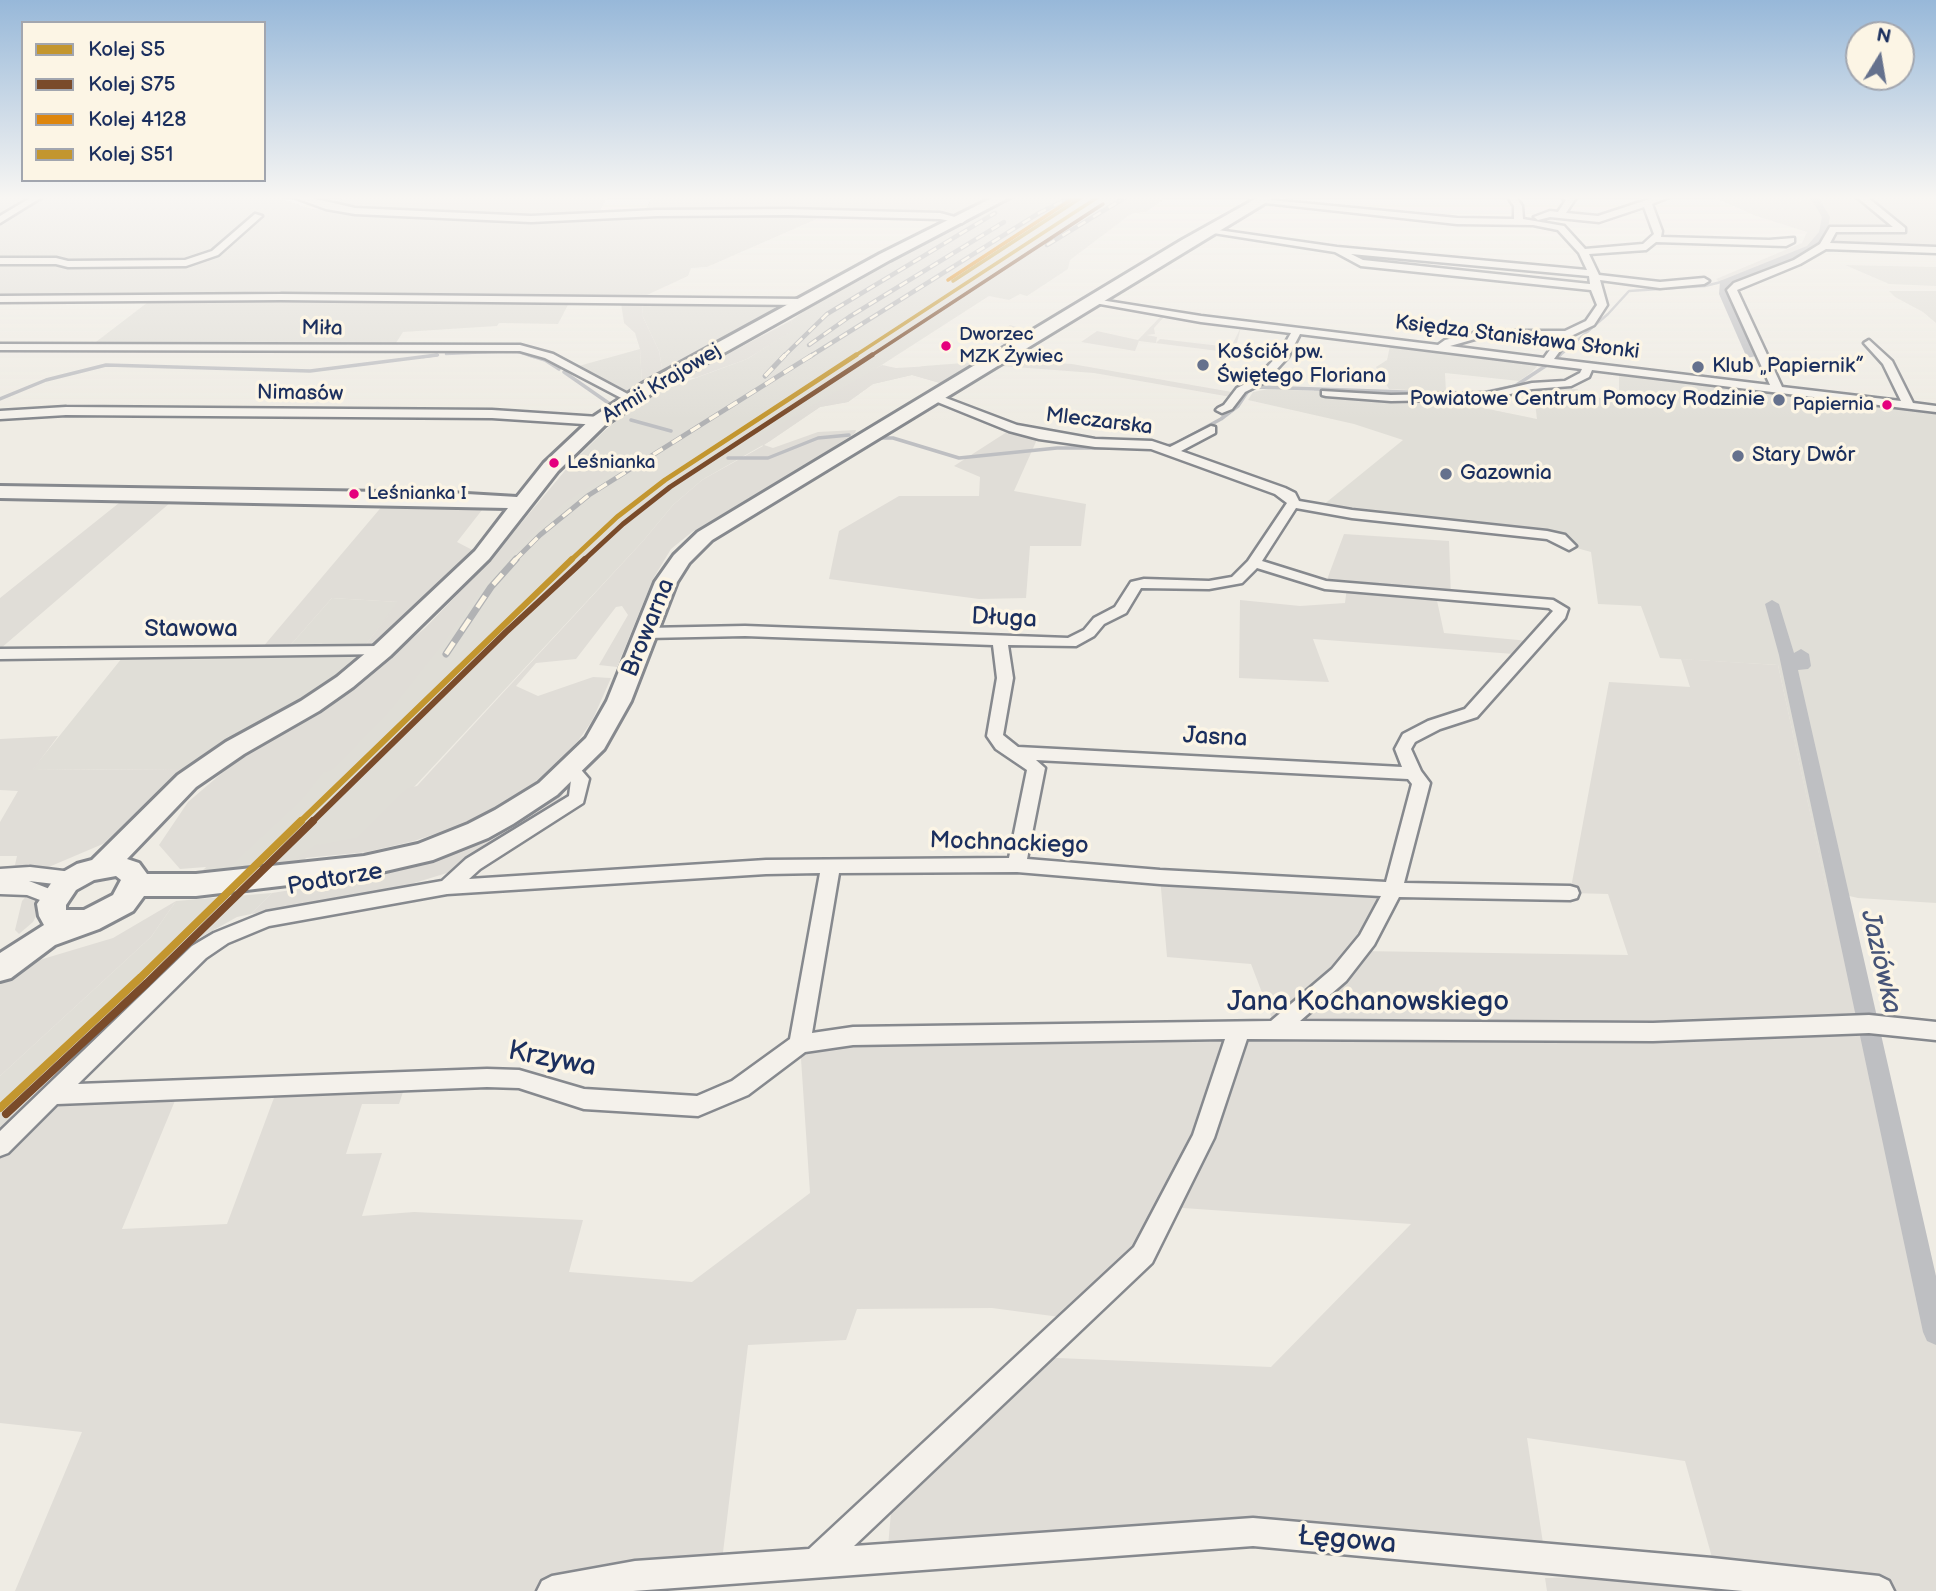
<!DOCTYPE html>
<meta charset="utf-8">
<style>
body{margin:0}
#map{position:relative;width:1936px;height:1591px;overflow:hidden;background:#efece4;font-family:"Balsamiq Sans",sans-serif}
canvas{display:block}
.legend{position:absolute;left:21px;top:21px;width:245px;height:161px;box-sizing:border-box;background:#fcf5e5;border:2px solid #a2a6af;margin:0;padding:9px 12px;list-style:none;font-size:21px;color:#1b2f5e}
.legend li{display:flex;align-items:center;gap:14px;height:35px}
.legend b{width:35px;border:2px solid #a2a6af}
.north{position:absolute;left:1845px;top:21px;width:70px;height:70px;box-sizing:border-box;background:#fcf5e5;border:2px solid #a2a6af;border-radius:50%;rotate:11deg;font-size:19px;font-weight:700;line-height:28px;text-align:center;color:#1b2f5e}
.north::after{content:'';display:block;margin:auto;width:24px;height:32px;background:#65718d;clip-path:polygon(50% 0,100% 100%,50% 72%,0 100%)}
</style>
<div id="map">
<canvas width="1936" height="1591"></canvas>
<ul class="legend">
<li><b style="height:9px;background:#c3962f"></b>Kolej S5</li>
<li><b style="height:9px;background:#7a4b2a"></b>Kolej S75</li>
<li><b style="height:9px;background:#dd860e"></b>Kolej 4128</li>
<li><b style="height:9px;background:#c3962f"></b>Kolej S51</li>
</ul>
<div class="north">N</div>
</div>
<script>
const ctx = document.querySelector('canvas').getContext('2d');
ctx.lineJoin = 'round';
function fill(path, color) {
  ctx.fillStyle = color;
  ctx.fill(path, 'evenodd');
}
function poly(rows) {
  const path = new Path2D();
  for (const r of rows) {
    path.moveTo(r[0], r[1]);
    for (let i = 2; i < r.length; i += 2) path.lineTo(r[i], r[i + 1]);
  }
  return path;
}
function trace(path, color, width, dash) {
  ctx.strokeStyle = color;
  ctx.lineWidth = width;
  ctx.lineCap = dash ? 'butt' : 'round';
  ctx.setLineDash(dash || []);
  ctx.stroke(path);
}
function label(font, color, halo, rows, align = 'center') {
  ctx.font = font + ' "Balsamiq Sans",sans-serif';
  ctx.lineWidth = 7;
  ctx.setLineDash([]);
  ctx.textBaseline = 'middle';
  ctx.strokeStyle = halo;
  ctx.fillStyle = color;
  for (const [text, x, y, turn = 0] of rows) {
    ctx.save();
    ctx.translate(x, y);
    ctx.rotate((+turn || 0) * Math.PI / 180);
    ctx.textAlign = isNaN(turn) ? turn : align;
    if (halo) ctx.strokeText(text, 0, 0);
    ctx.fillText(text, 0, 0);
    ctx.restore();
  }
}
fill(poly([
 [0,197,276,197,312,209,525,222,664,216,828,214,707,267,691,268,688,276,634,301,570,301,558,324,499,323,497,326,403,332,392,349,88,348,152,299,0,300],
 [652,197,997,197,960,215,645,210],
 [1013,197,1167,197,1146,212,1131,214,1070,260,1068,269,1027,296,1020,294,1009,300,989,296,877,368,875,375,924,366,976,362,940,383,912,375,873,384,848,402,820,407,770,441,702,480,673,505,643,541,361,844,316,848,302,862,202,871,366,711,571,464,603,432,647,396,747,359,788,333,792,320,815,303],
 [1714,197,1798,197,1807,211,1807,232,1753,215],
 [1845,265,1936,267,1936,286,1889,284],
 [1889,291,1936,291,1936,323,1923,312,1895,297],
 [642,301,777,302,774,306,777,310,663,374,659,351,643,317],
 [1390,346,1539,364,1532,372,1519,381,1445,373,1446,392,1389,389,1376,367,1387,360],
 [640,349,642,385,625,394,575,367],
 [1619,372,1936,410,1936,903,1858,898,1827,891,1778,665,1660,658,1641,606,1598,604,1591,552,1573,547,1569,537,1317,510,1403,440,1354,424,1248,400,1253,392,1268,389,1314,391,1315,389,1435,395,1435,398,1537,419,1533,388,1578,389,1577,394,1619,401],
 [332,598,399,602,363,648,288,648],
 [382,651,187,769,32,770,126,653],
 [272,893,251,914,237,917,194,941,0,1134,0,1076,151,937,176,901]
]), '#e0ded7');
fill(poly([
 [346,197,607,197,599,213,547,216,329,205],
 [1798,197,1936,197,1936,250,1824,246,1739,288,1738,293,1731,293,1716,279,1802,243,1807,232,1807,211],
 [642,301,643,317,659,351,663,374,642,385,640,349,635,333,624,323,621,303],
 [1160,317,1164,317,1154,328,1155,334,1147,335,1157,337,1156,343,1160,339,1221,346,1223,342,1233,343,1241,327,1235,351,1282,357,1260,380,1231,397,1094,373,1001,366,1009,360,1072,364,1232,392,1257,371,1264,372,1274,358,1139,341,1135,351,1081,342,1097,331,1138,340],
 [792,320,789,333,747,359,695,378,684,377],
 [1010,325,1033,332,1019,340,1008,337,1005,339,1015,342,1009,345,960,335,967,330,992,336],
 [968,364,940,383,912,375,873,384,848,402,820,407,764,445,773,448,818,432,856,430,855,433,803,467,692,532,671,549,653,579,617,667,599,665,628,615,622,606,616,607,576,659,536,663,516,686,538,696,593,677,611,678,592,721,578,741,534,784,503,804,459,826,414,841,367,852,295,859,316,845,357,838,408,788,417,786,643,541,673,505,702,480,763,446,757,438,882,365,896,368],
 [1013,428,1039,435,1014,491,1086,504,1081,546,1030,546,1026,598,979,599,829,579,839,531,899,496,979,496,980,477,954,466],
 [574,460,609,473,564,503,520,545,482,587,443,643,390,710,331,771,323,772,303,798,231,865,180,869,159,845,188,802,236,761,330,707,425,628,486,565],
 [129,495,178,496,0,649,0,598],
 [389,498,489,501,457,542,482,555,382,651,363,648,398,602,332,598,288,648,262,648],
 [1344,534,1449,541,1451,597,1436,596,1444,633,1529,641,1514,654,1313,639,1329,682,1239,678,1240,600,1300,606,1345,603,1347,587,1325,585],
 [1681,659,1778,665,1827,890,1840,894,1928,1296,1936,1298,1936,1591,1898,1591,1713,1561,1685,1461,1527,1438,1543,1543,1253,1532,887,1558,893,1489,1034,1357,1271,1367,1411,1224,1169,1207,1075,1319,992,1308,857,1309,846,1340,748,1345,721,1569,552,1591,15,1591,82,1432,0,1423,0,1146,52,1095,179,1091,122,1229,227,1224,278,1087,406,1083,399,1104,362,1104,346,1154,382,1153,362,1216,414,1212,583,1220,569,1272,692,1282,810,1193,800,1044,1276,1029,1251,964,1167,957,1160,877,1394,886,1359,951,1628,955,1608,894,1570,893,1609,682,1690,687],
 [58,736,33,770,187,769,117,838,44,869,0,869,15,865,17,856,0,856,0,822,18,791,0,790,0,739],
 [564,792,559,803,466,863,447,873,388,891,251,914,272,893,366,878,432,862,482,842],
 [29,893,38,898,40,908,33,922,19,934,15,930,22,901],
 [176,901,151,937,0,1076,0,983,26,964,113,938],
 [1712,1573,1793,1591,1547,1591,1545,1578]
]), '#e0ddd7');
trace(poly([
 [446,354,515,351,534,357],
 [423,357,438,355],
 [1558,357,1608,314,1629,291,1705,286,1725,281]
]), '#bebfc2', 2.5);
trace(poly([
 [529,355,545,360,559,369],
 [1555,359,1560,355],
 [564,372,610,404],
 [1481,393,1515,386,1547,365],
 [0,399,46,380,106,365,310,371,437,355],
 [631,420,671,431],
 [881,438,893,438,959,458,1057,448,1152,448],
 [1162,447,1175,444,1221,419,1238,406,1248,391,1257,387,1464,394],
 [728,458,768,458,818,438,849,435]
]), '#bebfc2', 3.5);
fill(poly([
 [1810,197,1818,197,1830,217,1827,233,1813,250,1796,259,1730,283,1729,294,1756,356,1747,358,1719,294,1720,281,1807,246,1819,232,1822,217,1810,197],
 [1772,600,1779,604,1794,653,1801,649,1809,654,1811,666,1808,669,1798,670,1936,1276,1936,1345,1927,1341,1923,1332,1779,655,1765,604,1772,600]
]), '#bebfc2');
const street = poly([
 [32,197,42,197,0,223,0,216,32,197],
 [293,197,307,197,355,208,531,216,657,210,788,209,940,213,966,220,962,223,940,219,788,215,657,216,531,222,355,214,326,209,293,197],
 [1508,197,1516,197,1522,206,1523,219,1564,226,1585,249,1643,244,1654,234,1644,207,1599,222,1550,217,1538,220,1534,217,1550,211,1558,212,1566,200,1561,197,1575,199,1566,213,1598,216,1656,197,1669,197,1652,204,1662,231,1661,237,1769,240,1794,238,1794,242,1786,246,1656,242,1646,250,1589,254,1599,275,1660,282,1704,278,1709,281,1704,284,1660,288,1600,280,1607,305,1594,325,1571,336,1554,359,1770,385,1727,290,1734,283,1794,260,1820,244,1830,227,1893,227,1857,197,1867,197,1905,228,1905,232,1836,232,1830,243,1936,247,1936,253,1826,249,1800,264,1737,290,1782,387,1901,401,1883,364,1864,343,1869,340,1892,361,1913,403,1936,406,1936,412,1592,370,1589,377,1571,386,1532,389,1488,399,1391,401,1326,396,1322,395,1322,391,1391,395,1488,393,1532,383,1565,381,1580,373,1582,369,1300,334,1288,357,1265,382,1245,392,1232,409,1222,413,1216,410,1218,408,1224,405,1237,388,1257,378,1279,354,1291,333,1201,322,1089,302,1094,299,1201,316,1438,345,1445,340,1482,331,1565,331,1586,321,1597,305,1591,290,1361,266,1335,252,1207,232,1211,229,1337,247,1587,270,1579,253,1558,230,1533,225,1457,224,1256,202,1260,199,1457,218,1514,219,1514,206,1508,197],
 [1351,254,1589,276,1590,284,1363,260,1351,254],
 [1518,335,1559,337,1544,358,1450,346,1482,337,1518,335],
 [255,214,262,216,218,255,186,266,68,267,56,264,0,264,0,258,56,258,68,261,185,260,212,251,255,214],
 [281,294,805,299,810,302,805,305,281,300,0,302,0,296,281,294],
 [0,344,520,345,553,354,637,399,627,401,545,358,520,351,0,350,0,344],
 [930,395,938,395,1017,425,1095,439,1152,441,1170,447,1211,426,1215,427,1215,433,1181,451,1285,488,1295,493,1299,501,1352,510,1547,531,1565,535,1576,546,1569,550,1547,539,1352,518,1296,508,1262,561,1326,581,1553,600,1568,609,1565,618,1477,717,1440,729,1415,742,1411,749,1421,771,1430,783,1404,883,1570,886,1577,888,1579,893,1577,898,1570,900,1399,897,1374,945,1346,981,1300,1021,1653,1023,1869,1015,1936,1022,1936,1040,1869,1033,1653,1041,1247,1039,1214,1138,1152,1263,854,1546,1253,1518,1712,1558,1879,1576,1889,1581,1894,1591,1743,1591,1253,1546,633,1591,537,1591,542,1581,552,1576,635,1561,809,1549,1134,1247,1193,1135,1225,1039,853,1045,805,1052,748,1095,698,1116,584,1109,519,1088,487,1087,57,1104,8,1153,0,1156,0,1131,192,946,214,933,266,912,442,881,466,859,569,796,571,780,562,769,565,765,577,765,589,779,583,803,480,869,469,879,766,860,1009,858,1027,770,996,749,987,736,997,678,993,645,745,636,646,638,638,633,646,628,745,626,1068,638,1084,630,1094,618,1115,607,1131,582,1144,579,1209,581,1232,577,1248,561,1287,503,1275,494,1151,449,1095,447,1039,439,1009,431,930,399,930,395],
 [1257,568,1325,589,1549,608,1553,611,1465,709,1428,721,1403,734,1395,749,1402,767,1018,747,1003,735,1013,678,1008,645,1076,646,1094,636,1104,624,1126,613,1141,588,1209,589,1242,583,1257,568],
 [1036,760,1408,779,1412,784,1386,882,1160,870,1027,859,1045,768,1036,760],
 [1017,872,1160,884,1381,896,1360,935,1332,969,1271,1021,853,1027,812,1033,839,873,1017,872],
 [820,873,790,1039,732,1081,697,1096,584,1089,519,1070,487,1069,78,1084,206,958,228,943,269,926,447,894,766,874,820,873],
 [66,407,492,410,599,417,605,421,599,425,492,418,66,415,0,419,0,411,66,407],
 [382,646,387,648,390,651,387,654,0,659,0,649,382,646],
 [30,867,72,872,79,874,81,879,79,884,72,886,29,881,60,893,63,898,60,903,53,905,27,895,0,894,0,869,30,867]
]);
const secondary = poly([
 [994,197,1010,197,890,260,654,392,605,425,558,471,489,559,390,656,353,687,319,711,244,754,196,787,127,859,139,863,147,874,196,874,364,856,418,844,468,824,495,810,539,783,586,738,607,701,655,582,674,555,698,532,1182,240,1259,197,1275,197,712,540,689,563,677,582,631,701,604,749,557,795,513,824,488,838,433,860,364,876,196,896,144,896,133,911,99,929,55,945,11,978,0,981,0,953,44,925,39,916,37,904,56,876,77,864,92,860,178,775,226,742,301,701,337,677,374,646,475,551,508,508,0,498,0,486,450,493,517,497,544,463,593,417,642,384,880,254,994,197],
 [116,876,121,880,113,895,84,910,66,910,66,905,76,890,94,880,116,876]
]);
trace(street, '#86898e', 5);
trace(secondary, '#86898e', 6);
fill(street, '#f4f1eb');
fill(secondary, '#f4f1eb');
const railFar2 = poly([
 [1047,245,1126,197],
 [809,345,849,317,1004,222],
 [783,357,827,314,995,213],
 [809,357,1039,213,1071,197]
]);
const railFar1 = poly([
 [765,376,785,355],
 [514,561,540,535,589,495,812,355]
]);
const rail = poly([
 [446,654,491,587,516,559]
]);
trace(railFar2, '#b1b2b4', 4.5);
trace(railFar1, '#b1b2b4', 5);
trace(rail, '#b1b2b4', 7);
trace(railFar2, '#fcf5e5', 2.5, [9]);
trace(railFar1, '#fcf5e5', 3.5, [11]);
trace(rail, '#fcf5e5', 4.5, [14]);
trace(poly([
 [853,357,1098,197]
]), '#c3962f', 3.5);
trace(poly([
 [570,561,617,517,665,480,856,355]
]), '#c3962f', 5);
trace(poly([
 [299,823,572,559]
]), '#c3962f', 6);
trace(poly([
 [0,1108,141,977,301,821]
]), '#c3962f', 8);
trace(poly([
 [869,357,1103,204]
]), '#7a4b2a', 3.5);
trace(poly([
 [583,561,623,524,670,487,872,355]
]), '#7a4b2a', 5);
trace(poly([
 [311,823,506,632,585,559]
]), '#7a4b2a', 6);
trace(poly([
 [6,1114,147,983,313,821]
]), '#7a4b2a', 8);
trace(poly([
 [948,280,1075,197]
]), '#dd860e', 3.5);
trace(poly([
 [953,281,1082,197]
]), '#c3962f', 3.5);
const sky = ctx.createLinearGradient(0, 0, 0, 420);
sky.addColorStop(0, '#97b8d9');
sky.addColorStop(0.47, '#f8f6f3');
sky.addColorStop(1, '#f8f6f300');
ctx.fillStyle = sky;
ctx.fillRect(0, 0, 1936, 420);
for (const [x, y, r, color] of [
 [946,346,6,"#e5007d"],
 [1203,365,7,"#65718d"],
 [1698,367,7,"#65718d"],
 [1779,400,7,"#65718d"],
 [1887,405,6,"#e5007d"],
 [1738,456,7,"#65718d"],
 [554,463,6,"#e5007d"],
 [1446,474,7,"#65718d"],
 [354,494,6,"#e5007d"]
]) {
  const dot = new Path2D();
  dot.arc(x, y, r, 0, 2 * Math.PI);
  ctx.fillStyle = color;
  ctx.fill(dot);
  trace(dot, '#fcf5e5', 2.5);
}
label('19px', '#1b2f5e', '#fcf5e5', [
 ["Dworzec",959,335],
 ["MZK Żywiec",959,357],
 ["Papiernia",1874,405,"right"],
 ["Leśnianka",567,463],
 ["Leśnianka I",367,494]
], 'left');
label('21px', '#1b2f5e', '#fcf5e5', [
 ["Miła",322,329,1],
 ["Księdza Stanisława Słonki",1517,338,7],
 ["Armii Krajowej",662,384,-31],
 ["Nimasów",300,394,1],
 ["Mleczarska",1099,422,7]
]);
label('21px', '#1b2f5e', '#fcf5e5', [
 ["Kościół pw.",1217,353],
 ["Świętego Floriana",1217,377],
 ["Klub „Papiernik”",1712,367],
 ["Powiatowe Centrum Pomocy Rodzinie",1765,400,"right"],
 ["Stary Dwór",1752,456],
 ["Gazownia",1460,474]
], 'left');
label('24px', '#1b2f5e', '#fcf5e5', [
 ["Długa",1004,619,3],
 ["Browarna",649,628,-68],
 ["Stawowa",191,630],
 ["Jasna",1215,738,3],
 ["Mochnackiego",1009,844,2],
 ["Podtorze",335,880,-10]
]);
label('italic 26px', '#465478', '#fcf5e5', [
 ["Jaziówka",1880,962,77]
]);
label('28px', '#1b2f5e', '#fcf5e5', [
 ["Jana Kochanowskiego",1368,1003],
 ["Krzywa",552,1060,11],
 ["Łęgowa",1347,1541,5]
]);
</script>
